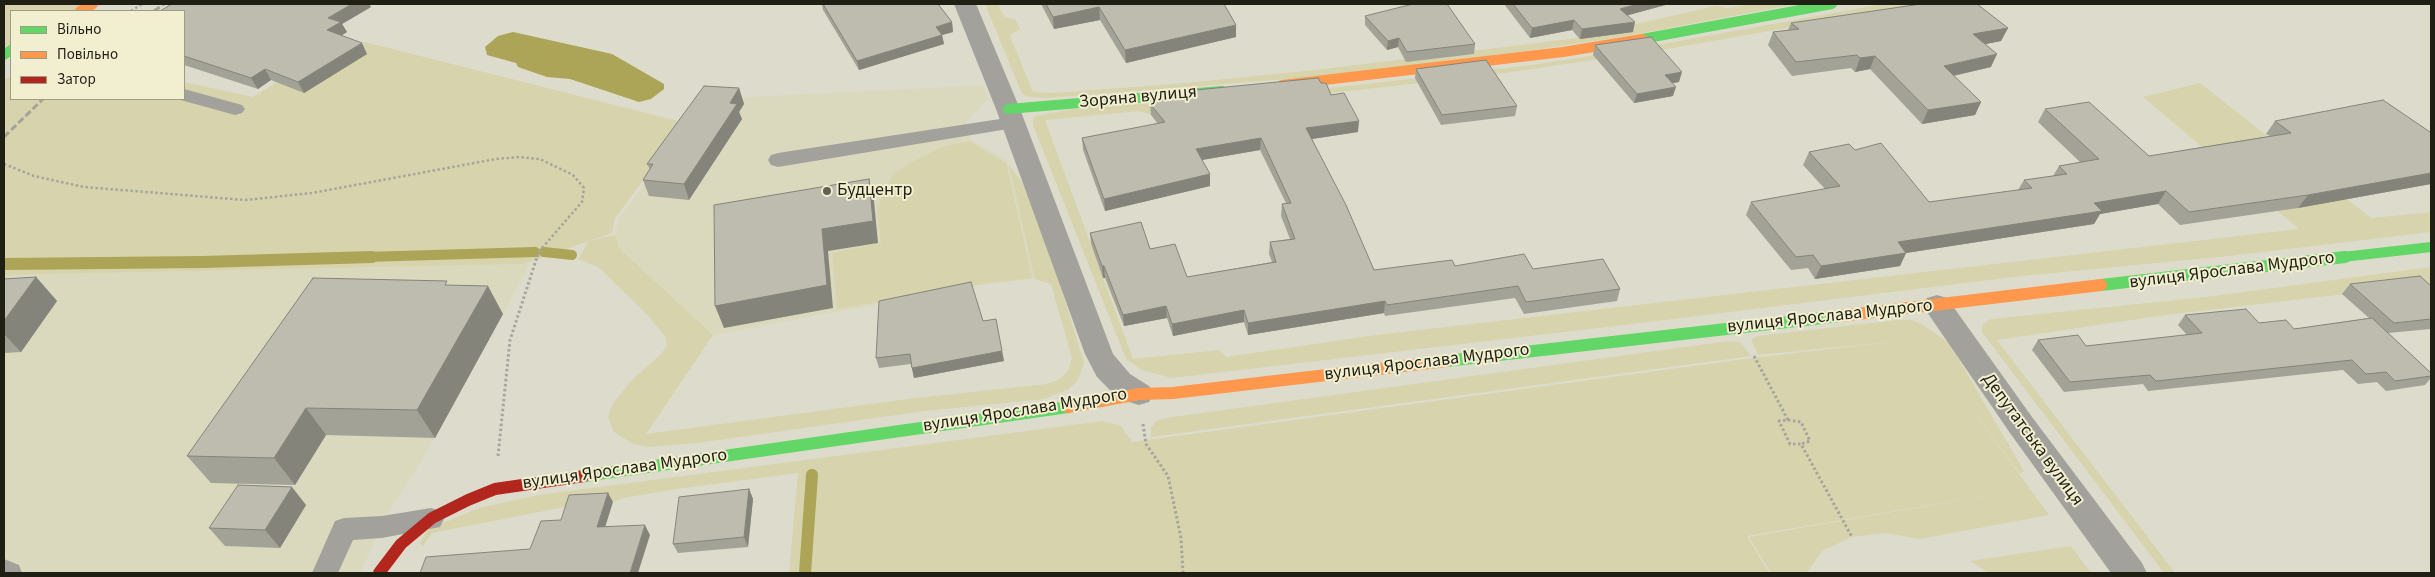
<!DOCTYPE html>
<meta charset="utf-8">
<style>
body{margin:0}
#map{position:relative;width:2435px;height:577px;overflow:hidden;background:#dddccc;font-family:"Source Sans 3",sans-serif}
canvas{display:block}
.frame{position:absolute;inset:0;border:5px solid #201f14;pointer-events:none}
.legend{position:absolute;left:10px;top:10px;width:175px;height:90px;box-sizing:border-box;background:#f2efd1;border:1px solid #9e9c85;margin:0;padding:6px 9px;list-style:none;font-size:15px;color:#201f14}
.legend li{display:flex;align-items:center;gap:10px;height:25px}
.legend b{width:25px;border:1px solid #9e9c85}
</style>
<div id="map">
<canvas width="2435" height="577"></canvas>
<div class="frame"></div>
<ul class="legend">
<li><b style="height:6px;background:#63d668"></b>Вільно</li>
<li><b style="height:6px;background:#ff974d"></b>Повільно</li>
<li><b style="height:6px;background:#b3261e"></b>Затор</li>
</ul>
</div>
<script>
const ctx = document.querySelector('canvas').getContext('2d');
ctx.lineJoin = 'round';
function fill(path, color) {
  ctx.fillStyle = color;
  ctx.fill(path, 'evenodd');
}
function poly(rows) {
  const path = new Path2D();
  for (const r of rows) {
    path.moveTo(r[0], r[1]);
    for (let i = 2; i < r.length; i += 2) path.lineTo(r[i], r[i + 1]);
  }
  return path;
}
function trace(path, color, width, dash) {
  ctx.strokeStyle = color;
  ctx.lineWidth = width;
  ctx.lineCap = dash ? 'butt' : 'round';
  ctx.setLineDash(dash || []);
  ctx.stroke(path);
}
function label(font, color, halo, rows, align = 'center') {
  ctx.font = font + ' "Source Sans 3",sans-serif';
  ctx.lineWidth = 4;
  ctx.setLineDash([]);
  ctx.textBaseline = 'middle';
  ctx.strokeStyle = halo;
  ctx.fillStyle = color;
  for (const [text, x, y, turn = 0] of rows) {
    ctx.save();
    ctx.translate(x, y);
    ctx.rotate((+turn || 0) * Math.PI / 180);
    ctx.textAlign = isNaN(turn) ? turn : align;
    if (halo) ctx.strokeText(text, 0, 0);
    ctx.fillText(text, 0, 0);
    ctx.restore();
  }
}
fill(poly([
 [983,85,988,99,966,122,970,139,1008,161,1035,279,988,284,713,335,619,248,615,235,619,218,709,99],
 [530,264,435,438,388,514,360,573,4,573,4,275]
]), '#dbd9bd');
fill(poly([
 [4,4,93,4,80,11,11,11,11,50,4,55],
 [985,4,998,4,1004,17,1015,19,1020,29,1010,35,1012,41,1033,92,1052,93,1175,84,1315,70,1570,39,1716,6,1727,8,1751,4,1797,4,1626,36,1514,53,1339,75,1046,98,1030,97,1022,94],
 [1883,4,1925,4,1661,50,1491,75,1287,98,1175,108,1151,115,1140,111,1045,120,1133,359,1219,350,1226,357,1376,335,2299,229,2143,97,2200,83,2371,218,2431,212,2431,232,2229,256,2022,276,1624,325,1172,378,1142,370,1126,359,1033,125,1033,118,1036,116,1074,109,1304,91,1532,65,1635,49],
 [341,42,353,45,365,42,686,123,615,218,612,233,524,264,4,275,4,79,11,77,11,99,184,99,184,82,253,97],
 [969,141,1006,163,1032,278,988,283,837,309,832,253,881,243,877,209,893,174,908,164,940,148],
 [1009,165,1021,181,1042,225,1084,363,1077,381,1069,389,1044,399,925,411,697,443,649,447,633,444,614,432,608,417,612,405,630,382,661,354,667,346,666,338,647,314,598,267,578,259,589,241,615,235,619,248,713,335,646,434,916,398,1047,384,1058,380,1068,371,1072,358,1051,284,1035,279],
 [2431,267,2431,284,2165,315,1997,340,2175,573,2164,573,1982,332,1982,325,1991,319,2206,297],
 [1898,320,1912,320,1923,325,1949,343,2024,471,2020,474,1920,338,2049,515,1920,539,1886,533,1852,537,1822,551,1807,573,1771,573,1749,537,2013,491,1747,536,1769,573,789,573,798,473,676,489,623,498,613,502,575,505,432,533,423,546,420,543,427,530,479,508,538,495,1103,421,1121,426,1132,442,1753,358,1898,341,1758,355,1751,339,1758,336],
 [1729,341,1740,342,1751,356,1151,437,1151,428,1156,421,1165,418],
 [2071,546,2091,573,1989,573,1970,561]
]), '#d6d3ad');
fill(poly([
 [513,32,612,54,664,84,664,89,651,99,639,102,570,79,547,77,518,67,516,63,487,55,485,47,498,36]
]), '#aca456');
trace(poly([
 [544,252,572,255],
 [331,258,535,252]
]), '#aca456', 10);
trace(poly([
 [4,264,203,262,372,257],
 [805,573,812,475]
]), '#aca456', 12);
trace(poly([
 [131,11,142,4],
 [4,164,34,176,84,187,245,200,312,193,496,159,520,157,540,159,573,175,584,188,582,202,542,248,537,258]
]), '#a6a59d', 2.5, [2.5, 2.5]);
trace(poly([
 [1754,356,1788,420,1779,421,1790,444,1801,444,1852,537],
 [1788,420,1801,422,1810,441,1801,444],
 [1143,424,1146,444,1168,476,1181,538,1183,573],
 [498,456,510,340,537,257]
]), '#a6a59d', 3, [2.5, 2.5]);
fill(poly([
 [184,89,242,105,245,109,242,113,235,115,177,99,184,99,184,89],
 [1013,117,1020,119,1023,123,1020,127,778,167,771,165,768,160,771,155,778,153,1013,117],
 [431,508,440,511,444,519,440,527,382,538,353,540,338,573,312,573,335,521,344,518,382,516,431,508],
 [4,559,19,565,22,573,4,573,4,559]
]), '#a2a19c');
fill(poly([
 [954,4,976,4,1020,109,1113,354,1130,374,1149,386,1154,394,1149,402,1139,405,1129,402,1110,390,1097,377,1085,354,996,109,954,4],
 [1937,295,1947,298,2032,417,2142,563,2147,573,2111,573,2010,433,1927,312,1923,305,1927,298,1937,295]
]), '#a2a19c');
trace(poly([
 [1642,39,1832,4],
 [4,55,11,50],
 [1008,109,1222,91],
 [2334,258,2431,247]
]), '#63d668', 10);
trace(poly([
 [2101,285,2345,257],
 [1446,361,1840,316],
 [584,476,1068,407]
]), '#63d668', 12);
trace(poly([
 [80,11,93,4],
 [1282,85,1563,52,1642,39]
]), '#ff974d', 10);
trace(poly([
 [1840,316,2101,285],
 [1068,407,1139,394,1173,393,1446,361]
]), '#ff974d', 12);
trace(poly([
 [379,573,401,544,432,518,468,500,495,489,584,476]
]), '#b3261e', 12);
trace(poly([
 [154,11,164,4],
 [4,137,43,99]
]), '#a4a49a', 3, [7, 3]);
fill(poly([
 [172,4,369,4,371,7,342,24,347,32,342,35,367,54,304,93,271,80,258,89,184,65,184,11],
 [822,4,938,4,952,22,953,32,942,35,944,44,859,70,823,10],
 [1041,4,1224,4,1236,25,1236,37,1126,63,1100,20,1054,29],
 [1504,4,1669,4,1628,15,1633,32,1580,39,1572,30,1530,38],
 [1365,16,1475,44,1474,54,1406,62,1398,47,1387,50,1365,25],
 [1791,23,2008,28,2001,41,1985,44,1991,67,1954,76,1981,102,1975,115,1922,124,1870,69,1855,72,1851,68,1792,76,1768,45,1773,32,1788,30],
 [1595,45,1679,82,1672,83,1673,96,1634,103,1593,55],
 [1416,69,1517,106,1515,116,1441,125,1415,78],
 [1321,83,1331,95,1358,132,1312,139,1374,270,1455,266,1533,269,1620,289,1617,301,1524,314,1515,298,1385,316,1384,313,1248,335,1244,322,1173,336,1167,318,1124,326,1105,278,1103,278,1091,244,1090,233,1150,249,1187,277,1272,262,1269,254,1270,242,1290,239,1281,216,1282,204,1286,203,1260,150,1202,160,1210,174,1210,186,1105,211,1083,150,1082,138,1158,124,1151,115,1150,104],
 [739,88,744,104,739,112,742,119,689,200,649,196,643,180,650,169,647,164],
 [2045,109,2149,156,2270,136,2266,134,2275,121,2431,131,2431,184,2298,208,2180,225,2158,204,2100,214,2094,224,1906,253,1900,266,1815,279,1808,268,1791,270,1746,215,1751,202,1825,189,1803,165,1809,152,1855,150,1929,202,2018,190,2024,180,2053,176,2059,166,2080,162,2038,122],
 [36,277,57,301,21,352,4,353,4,279],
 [2350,284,2431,286,2431,329,2388,333,2431,373,2431,378,2425,385,2386,391,2377,382,2358,384,2343,370,2148,391,2143,384,2064,392,2032,350,2038,340,2086,346,2187,335,2178,325,2185,315,2294,329,2369,318,2342,294],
 [449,285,503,314,435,438,326,435,295,485,211,483,187,456],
 [983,321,1002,351,1004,361,914,378,911,364,879,368,876,358],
 [749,489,753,499,748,547,678,553,673,544],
 [306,505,280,548,225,546,209,528]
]), '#a3a296');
fill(poly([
 [352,4,369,4,371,7,342,24,347,32,333,41,327,30,328,18],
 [1638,4,1669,4,1618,18,1620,9],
 [1099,7,1100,20,1054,29,1053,17],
 [1574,20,1572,30,1530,38,1532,28],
 [952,22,953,32,942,35,944,44,859,70,857,61,936,27],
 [1635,22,1633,32,1580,39,1582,29],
 [1236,25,1236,37,1126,63,1125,50],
 [2008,28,2001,41,1966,48,1973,34],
 [1399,38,1398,47,1387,50,1388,41],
 [362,43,367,54,304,93,298,82],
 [1997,54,1991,67,1938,79,1944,66],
 [1875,56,1870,69,1855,72,1860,58],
 [265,69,271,80,258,89,251,78],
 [1682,72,1679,82,1662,85,1665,75],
 [1676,87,1673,96,1634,103,1637,94],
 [739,88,744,104,739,112,742,119,689,200,684,184,730,103],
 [1981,102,1975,115,1922,124,1928,110],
 [1359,121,1358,132,1305,140,1306,128],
 [1261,138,1260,150,1196,161,1196,149],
 [2431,173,2431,184,2298,208,2308,195],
 [1210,174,1210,186,1105,211,1104,199],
 [869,179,874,201,878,243,828,251,833,308,724,328,715,306,822,229],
 [2166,191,2158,204,2100,214,2094,224,1906,253,1900,266,1815,279,1821,266,1898,242,2094,203],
 [1102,266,1104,266,1105,278,1103,278],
 [36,277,57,301,21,352,4,334,4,321],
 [488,286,503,314,435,438,417,410],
 [1385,301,1384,313,1248,335,1248,323],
 [1166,306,1167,318,1124,326,1123,315],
 [1244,310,1244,322,1173,336,1172,324],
 [1002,351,1004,361,914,378,912,368],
 [306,408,326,435,295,485,274,458],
 [292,487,306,505,280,548,265,530],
 [749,489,753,499,748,547,744,537],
 [608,493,613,502,602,537,597,527],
 [645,525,650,535,638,573,630,573]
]), '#84847a');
const building = poly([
 [172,4,352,4,328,18,341,22,327,30,362,43,298,82,265,69,251,78,184,56,184,11,160,11,172,4],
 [823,4,938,4,952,22,936,27,942,35,857,61,823,4],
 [1046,4,1224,4,1236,25,1125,50,1099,7,1053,17,1046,4],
 [1413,4,1447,4,1475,44,1407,52,1399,38,1388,41,1365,16,1413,4],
 [1513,4,1638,4,1620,9,1635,22,1582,29,1574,20,1532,28,1513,4],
 [1921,4,1977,4,2008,28,1973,34,1997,54,1944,66,1981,102,1928,110,1875,56,1860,58,1857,55,1796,62,1773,32,1799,29,1791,23,1921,4],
 [1651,37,1682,72,1665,75,1676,87,1637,94,1595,45,1651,37],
 [1486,60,1517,106,1442,115,1416,69,1486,60],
 [1318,78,1321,83,1326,83,1331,95,1344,93,1359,121,1306,128,1346,205,1374,270,1452,260,1455,266,1524,254,1533,269,1603,259,1620,289,1526,302,1518,286,1387,305,1385,301,1248,323,1244,310,1172,324,1166,306,1123,315,1104,266,1102,266,1090,233,1141,222,1150,249,1175,244,1187,277,1276,262,1270,242,1295,239,1282,204,1291,203,1261,138,1196,149,1210,174,1104,199,1082,138,1165,122,1150,104,1196,90,1318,78],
 [704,86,739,88,730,103,737,104,684,184,643,180,653,164,647,164,704,86],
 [2383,100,2430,132,2431,131,2431,173,2308,195,2189,212,2166,191,2094,203,2102,211,1898,242,1906,253,1821,266,1813,255,1796,257,1751,202,1840,186,1809,152,1849,144,1855,150,1881,143,1929,202,2032,188,2024,180,2067,174,2059,166,2099,159,2045,109,2089,102,2149,156,2291,133,2275,121,2383,100],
 [869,179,873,221,822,229,827,285,715,306,714,205,869,179],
 [2420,276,2431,286,2431,319,2394,323,2350,284,2420,276],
 [36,277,4,321,4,279,36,277],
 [313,278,447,281,445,285,488,286,417,410,306,408,274,458,187,456,313,278],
 [971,282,983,321,996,319,1002,351,912,368,910,354,876,358,879,301,971,282],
 [2246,309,2259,323,2286,320,2294,329,2372,318,2431,373,2431,376,2395,381,2386,372,2366,374,2352,360,2156,381,2150,375,2070,382,2038,340,2078,335,2086,346,2202,333,2185,315,2246,309],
 [238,485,292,487,265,530,209,528,238,485],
 [749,489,744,537,673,544,679,497,749,489],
 [608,493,597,527,645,525,630,573,420,573,426,557,530,549,541,521,561,520,569,495,608,493]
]);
fill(building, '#bdbcaf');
trace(building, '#84847a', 1);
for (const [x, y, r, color] of [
 [827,191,5,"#626154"]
]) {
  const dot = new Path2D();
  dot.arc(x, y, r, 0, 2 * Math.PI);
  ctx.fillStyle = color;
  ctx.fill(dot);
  trace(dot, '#f2efd1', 2);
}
label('18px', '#201f14', '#f2efd1', [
 ["Зоряна вулиця",1138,98,-5],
 ["вулиця Ярослава Мудрого",2232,271,-7],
 ["вулиця Ярослава Мудрого",1830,317,-6],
 ["вулиця Ярослава Мудрого",1427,363,-7],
 ["вулиця Ярослава Мудрого",1025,411,-9],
 ["Депутатська вулиця",2032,440,54],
 ["вулиця Ярослава Мудрого",625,470,-8]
]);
label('18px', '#201f14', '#f2efd1', [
 ["Будцентр",837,191]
], 'left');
</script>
